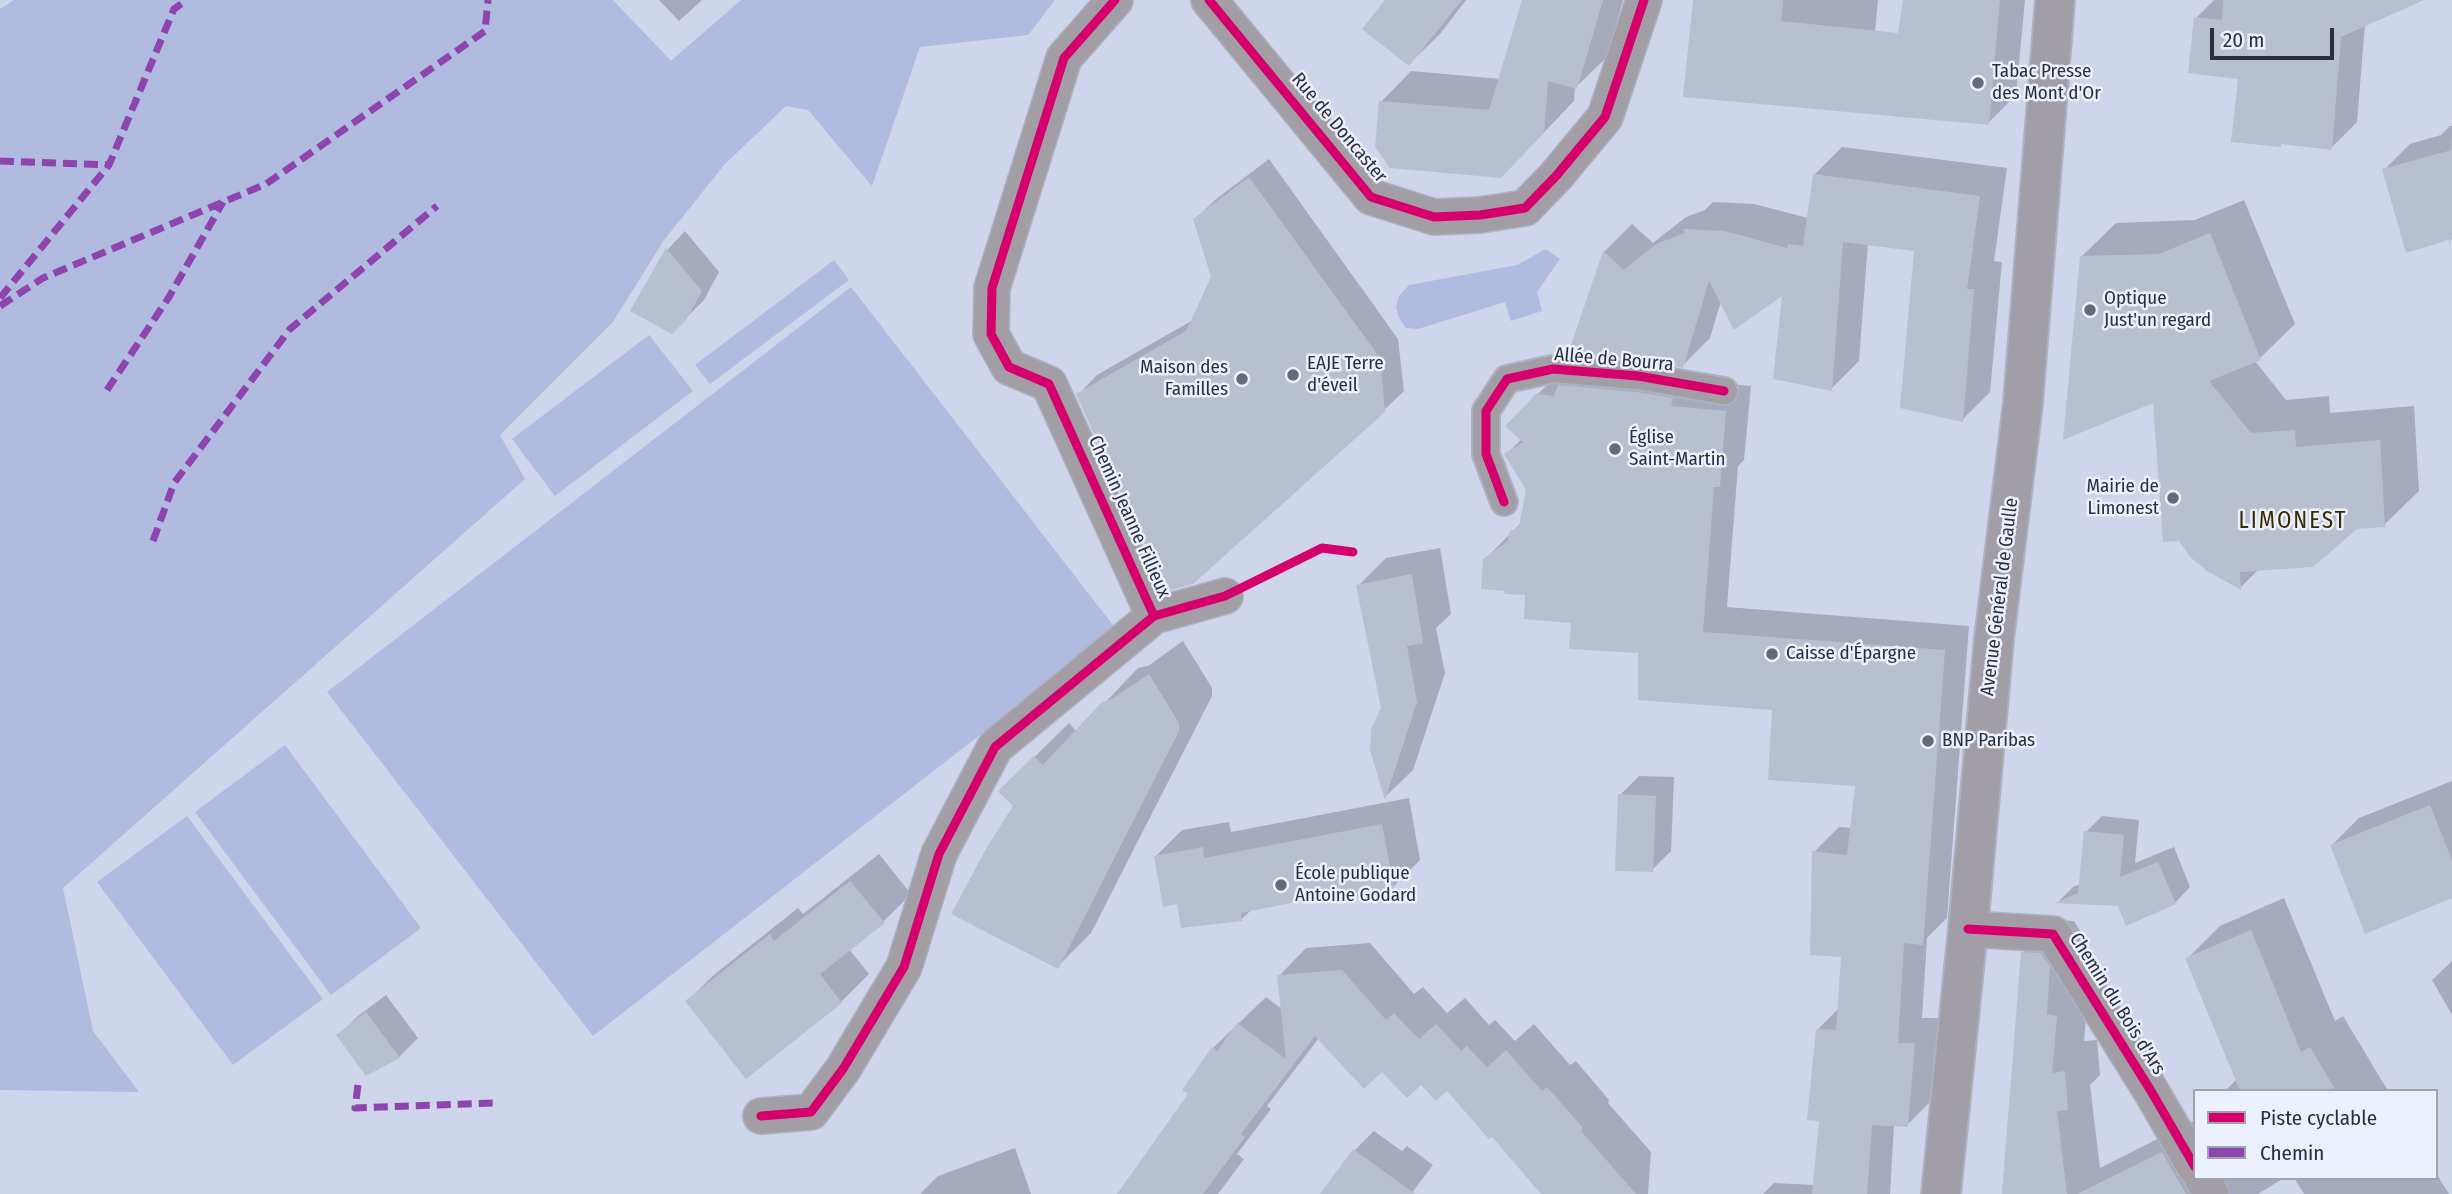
<!DOCTYPE html>
<meta charset="utf-8">
<style>
body{margin:0}
#map{position:relative;width:2452px;height:1194px;overflow:hidden;background:#cfd5eb;font-family:"Fira Sans Condensed",sans-serif}
canvas{display:block}
.legend{position:absolute;left:2193px;top:1089px;width:245px;height:91px;box-sizing:border-box;background:#edf1fd;border:2px solid #9fa3b1;margin:0;padding:9px 12px;list-style:none;font-size:21px;color:#2b2f3f}
.legend li{display:flex;align-items:center;gap:14px;height:35px}
.legend b{width:35px;border:2px solid #9fa3b1}
.scale{position:absolute;left:2210px;top:28px;width:124px;height:32px;box-sizing:border-box;border:4px solid #2b2f3f;border-top:0;padding-left:9px;font-size:21px;line-height:24px;white-space:nowrap;color:#2b2f3f;-webkit-text-stroke:5px #edf1fd;paint-order:stroke}
</style>
<div id="map">
<canvas width="2452" height="1194"></canvas>
<ul class="legend">
<li><b style="height:9px;background:#d6006c"></b>Piste cyclable</li>
<li><b style="height:9px;background:#8e44ad"></b>Chemin</li>
</ul>
<div class="scale">20 m</div>
</div>
<script>
const ctx = document.querySelector('canvas').getContext('2d');
ctx.lineJoin = 'round';
function fill(path, color) {
  ctx.fillStyle = color;
  ctx.fill(path, 'evenodd');
}
function poly(rows) {
  const path = new Path2D();
  for (const r of rows) {
    path.moveTo(r[0], r[1]);
    for (let i = 2; i < r.length; i += 2) path.lineTo(r[i], r[i + 1]);
  }
  return path;
}
function trace(path, color, width, dash) {
  ctx.strokeStyle = color;
  ctx.lineWidth = width;
  ctx.lineCap = dash ? 'butt' : 'round';
  ctx.setLineDash(dash || []);
  ctx.stroke(path);
}
function label(font, color, halo, rows, align = 'center') {
  ctx.font = font + ' "Fira Sans Condensed",sans-serif';
  ctx.lineWidth = 5;
  ctx.setLineDash([]);
  ctx.textBaseline = 'middle';
  ctx.strokeStyle = halo;
  ctx.fillStyle = color;
  for (const [text, x, y, turn = 0] of rows) {
    ctx.save();
    ctx.translate(x, y);
    ctx.rotate((+turn || 0) * Math.PI / 180);
    ctx.textAlign = isNaN(turn) ? turn : align;
    if (halo) ctx.strokeText(text, 0, 0);
    ctx.fillText(text, 0, 0);
    ctx.restore();
  }
}
fill(poly([
 [14,0,613,0,671,61,741,0,1055,0,1028,35,920,47,872,186,808,110,786,106,725,164,664,240,613,322,500,435,525,479,63,888,93,1031,139,1092,0,1090,0,9],
 [1546,249,1560,259,1537,292,1542,311,1511,321,1505,302,1418,329,1406,328,1399,318,1396,307,1399,296,1409,285,1517,265],
 [834,260,849,280,710,384,695,365],
 [851,287,1116,629,593,1036,327,692],
 [649,335,693,391,555,496,512,439],
 [285,745,421,928,331,995,195,812],
 [187,816,323,999,233,1065,97,882]
]), '#b1bbdf');
fill(poly([
 [659,0,702,0,679,21],
 [1387,0,1466,0,1440,34,1409,64],
 [1524,0,1623,0,1607,57,1575,88,1574,101,1532,145,1381,102,1411,71,1501,79],
 [1694,0,1878,0,1871,74],
 [1906,0,2025,0,2016,95,1988,123],
 [2214,0,2402,0,2365,24,2357,122,2331,148,2283,142,2280,145,2240,77,2196,18],
 [2450,126,2452,126,2450,247,2449,239,2384,170,2410,144,2441,135],
 [1842,147,2007,168,1994,261,2002,262,1990,392,1962,420,1916,249,1868,243,1859,361,1831,389,1784,293,1721,301,1710,338,1682,366,1640,359,1571,353,1604,252,1632,224,1653,243,1686,217,1705,210,1713,202,1754,204,1808,218,1814,175],
 [1269,159,1398,339,1404,391,1384,410,1078,395,1097,375,1193,320,1213,277,1195,219,1215,200],
 [2244,200,2295,324,2260,358,2255,361,2286,400,2329,396,2330,413,2414,406,2419,491,2384,525,2356,527,2259,569,2240,588,2154,401,2081,257,2116,223,2195,220],
 [685,231,719,272,704,300,672,332,632,310,668,249],
 [1563,369,1751,386,1744,460,1738,466,1727,607,1969,626,1947,918,1927,938,1922,1018,1939,1018,1932,1100,1907,1125,1894,1125,1890,1194,1763,1194,1774,1183,1815,1185,1821,1119,1818,1029,1839,1008,1843,955,1814,852,1839,827,1852,828,1857,785,1774,709,1572,622,1527,594,1484,560,1522,522,1528,490,1506,454,1522,439,1537,395],
 [1440,548,1451,614,1436,628,1445,673,1413,770,1386,796,1383,708,1358,586,1386,558],
 [1183,641,1212,688,1212,696,1091,933,1057,967,1016,806,1000,791,1069,723,1077,732,1138,668,1148,666],
 [1639,776,1674,777,1671,851,1652,870,1620,795],
 [2452,781,2452,897,2332,845,2359,818],
 [1409,798,1420,860,1393,887,1333,893,1252,909,1242,919,1178,902,1155,857,1182,830,1229,822,1231,832],
 [2102,816,2139,820,2135,863,2174,847,2190,887,2175,903,2119,904,2059,901,2073,887,2081,884,2086,832],
 [879,854,911,894,883,922,849,949,869,974,841,1002,687,1001,715,974,798,908,803,914],
 [2284,898,2335,1021,2343,1016,2388,1091,2225,1091,2237,1079,2187,959,2220,926],
 [2056,920,2074,921,2082,934,2079,981,2089,983,2084,1041,2097,1040,2100,1075,2090,1085,2100,1168,2195,1120,2195,1178,2284,1178,2258,1194,2002,1194,2023,953],
 [1370,943,1414,994,1423,987,1447,1013,1465,998,1489,1025,1495,1020,1515,1041,1534,1024,1570,1065,1576,1061,1609,1100,1608,1103,1651,1152,1648,1194,1544,1194,1492,1134,1448,1088,1383,1070,1319,1038,1267,1106,1271,1109,1237,1154,1244,1159,1218,1194,1119,1194,1191,1094,1213,1048,1266,997,1282,1009,1279,976,1306,948],
 [2452,961,2452,1015,2432,980],
 [386,995,418,1038,399,1057,339,1035,358,1016],
 [1374,1131,1402,1151,1407,1146,1433,1165,1411,1194,1322,1194,1355,1150],
 [1015,1148,1031,1194,920,1194,938,1176],
 [2436,1173,2449,1194,2304,1194,2294,1178,2436,1178]
]), '#0003');
fill(poly([
 [1385,0,1462,0,1409,66,1362,29],
 [1522,0,1603,0,1577,89,1548,81,1544,133,1501,178,1390,168,1375,147,1379,101,1489,110],
 [1693,0,1783,0,1781,21,1898,33,1903,0,2000,0,1989,125,1683,97],
 [2223,0,2424,0,2341,37,2332,150,2281,144,2281,147,2231,142,2238,79,2188,73,2194,17,2222,20],
 [2452,150,2452,239,2406,253,2382,169],
 [1813,174,1980,196,1967,289,1974,289,1963,422,1900,408,1914,251,1843,242,1832,391,1773,379,1782,296,1734,330,1709,281,1683,368,1639,360,1568,354,1603,251,1624,270,1656,244,1685,233,1683,229,1725,231,1787,248,1788,244,1803,246],
 [1249,177,1380,358,1385,412,1193,584,1171,590,1136,527,1076,394,1186,331,1211,277,1193,219],
 [2210,233,2261,360,2209,381,2251,433,2295,430,2296,447,2380,440,2385,527,2357,529,2313,567,2240,572,2241,590,2207,571,2190,557,2179,541,2163,542,2153,403,2063,440,2080,256,2159,254],
 [666,248,702,291,686,320,672,334,630,311],
 [1558,385,1636,392,1673,398,1671,406,1726,411,1720,487,1714,487,1703,632,1945,650,1923,945,1904,943,1898,1043,1915,1043,1908,1127,1872,1125,1867,1194,1812,1194,1819,1121,1807,1120,1816,1029,1836,1030,1841,957,1810,955,1812,851,1847,855,1855,786,1768,780,1772,710,1638,700,1638,653,1569,649,1571,623,1524,619,1525,595,1504,594,1505,591,1481,589,1483,559,1508,541,1509,532,1519,527,1526,490,1504,454,1523,442,1505,426,1536,394,1554,396],
 [1412,574,1423,643,1407,646,1417,702,1385,800,1370,750,1371,729,1381,708,1356,585],
 [1149,674,1179,723,1179,731,1058,969,951,914,987,847,1013,806,998,791,1034,756,1043,765,1102,702,1112,699],
 [1618,794,1656,796,1653,872,1615,871],
 [2430,805,2452,860,2452,898,2365,934,2330,845],
 [1382,824,1394,889,1333,903,1331,895,1241,913,1242,921,1181,928,1177,904,1163,907,1154,856,1203,847,1204,858],
 [2084,831,2124,835,2120,877,2158,862,2176,904,2126,926,2118,906,2055,903,2078,893],
 [850,881,885,923,820,974,842,1003,746,1079,685,1001,770,934,774,941],
 [2251,930,2301,1052,2310,1047,2336,1091,2240,1091,2185,958],
 [2021,952,2041,953,2050,967,2047,1014,2057,1016,2052,1073,2065,1071,2068,1110,2057,1111,2067,1194,2002,1194],
 [1342,970,1386,1020,1394,1013,1419,1039,1436,1024,1461,1051,1467,1046,1487,1067,1506,1050,1542,1091,1547,1087,1583,1128,1581,1131,1636,1194,1541,1194,1492,1137,1489,1139,1447,1091,1436,1101,1421,1085,1407,1098,1382,1072,1364,1089,1315,1036,1241,1134,1245,1137,1203,1194,1117,1194,1188,1094,1182,1090,1212,1047,1217,1051,1237,1023,1286,1059,1277,975],
 [366,1012,400,1058,366,1076,336,1035],
 [1353,1149,1415,1194,1320,1194],
 [2162,1152,2186,1194,2077,1194]
]), '#b8c0d0');
const pedestrian = poly([
 [1504,502,1486,454,1486,411,1507,379,1553,369,1638,376,1724,391]
]);
const minor = poly([
 [1115,0,1064,58,992,288,991,334,1009,367,1049,384,1154,616],
 [1209,0,1371,197,1434,217,1480,215,1525,208,1556,176,1605,117,1644,0],
 [1968,929,2053,934,2151,1091,2195,1167],
 [761,1116,811,1112,843,1069,904,967,939,854,995,747,1154,616,1225,596],
 [2202,1178,2211,1194]
]);
const secondary = poly([
 [1941,1194,1968,929,1994,639,2023,403,2055,0]
]);
trace(pedestrian, '#adb2c3', 30);
trace(minor, '#adb2c3', 38);
trace(secondary, '#adb2c3', 42);
trace(pedestrian, '#a39ea5', 26);
trace(minor, '#a39ea5', 35);
trace(secondary, '#a29ea7', 38);
trace(poly([
 [0,161,109,165],
 [0,298,109,165,174,9,187,0],
 [0,306,43,278,266,184,485,31,488,0],
 [107,390,169,297,223,202],
 [153,541,174,483,290,329,437,206],
 [358,1085,355,1108,493,1103]
]), '#8e44ad', 7, [14, 7]);
trace(poly([
 [1115,0,1064,58,992,288,991,334,1009,367,1049,384,1154,616],
 [1209,0,1371,197,1434,217,1480,215,1525,208,1556,176,1605,117,1644,0],
 [1504,502,1486,454,1486,411,1507,379,1553,369,1638,376,1724,391],
 [1968,929,2053,934,2151,1091,2195,1167],
 [761,1116,811,1112,843,1069,904,967,939,854,995,747,1154,616,1225,596,1322,548,1353,552]
]), '#d6006c', 9);
for (const [x, y, r, color] of [
 [1978,83,7,"#64697b"],
 [2090,310,7,"#64697b"],
 [1293,375,7,"#64697b"],
 [1242,379,7,"#64697b"],
 [1615,449,7,"#64697b"],
 [2173,498,7,"#64697b"],
 [1772,654,7,"#64697b"],
 [1928,741,7,"#64697b"],
 [1281,885,7,"#64697b"]
]) {
  const dot = new Path2D();
  dot.arc(x, y, r, 0, 2 * Math.PI);
  ctx.fillStyle = color;
  ctx.fill(dot);
  trace(dot, '#edf1fd', 2.5);
}
label('19px', '#2b2f3f', '#edf1fd', [
 ["Tabac Presse",1992,72],
 ["des Mont d'Or",1992,94],
 ["Optique",2104,299],
 ["Just'un regard",2104,321],
 ["EAJE Terre",1307,364],
 ["d'éveil",1307,386],
 ["Maison des",1228,368,"right"],
 ["Familles",1228,390,"right"],
 ["Église",1629,438],
 ["Saint-Martin",1629,460],
 ["Mairie de",2159,487,"right"],
 ["Limonest",2159,509,"right"],
 ["Caisse d'Épargne",1786,654],
 ["BNP Paribas",1942,741],
 ["École publique",1295,874],
 ["Antoine Godard",1295,896]
], 'left');
label('19px', '#2b2f3f', '#edf1fd', [
 ["Rue de Doncaster",1339,128,50],
 ["Allée de Bourra",1614,360,5],
 ["Chemin Jeanne Fillieux",1129,517,66],
 ["Avenue Général de Gaulle",2000,597,-83],
 ["Chemin du Bois d'Ars",2117,1004,58]
]);
ctx.letterSpacing = '2px';
label('23px', '#382b01', '#edf1fd', [
 ["LIMONEST",2293,522]
]);
ctx.letterSpacing = '0px';
</script>
